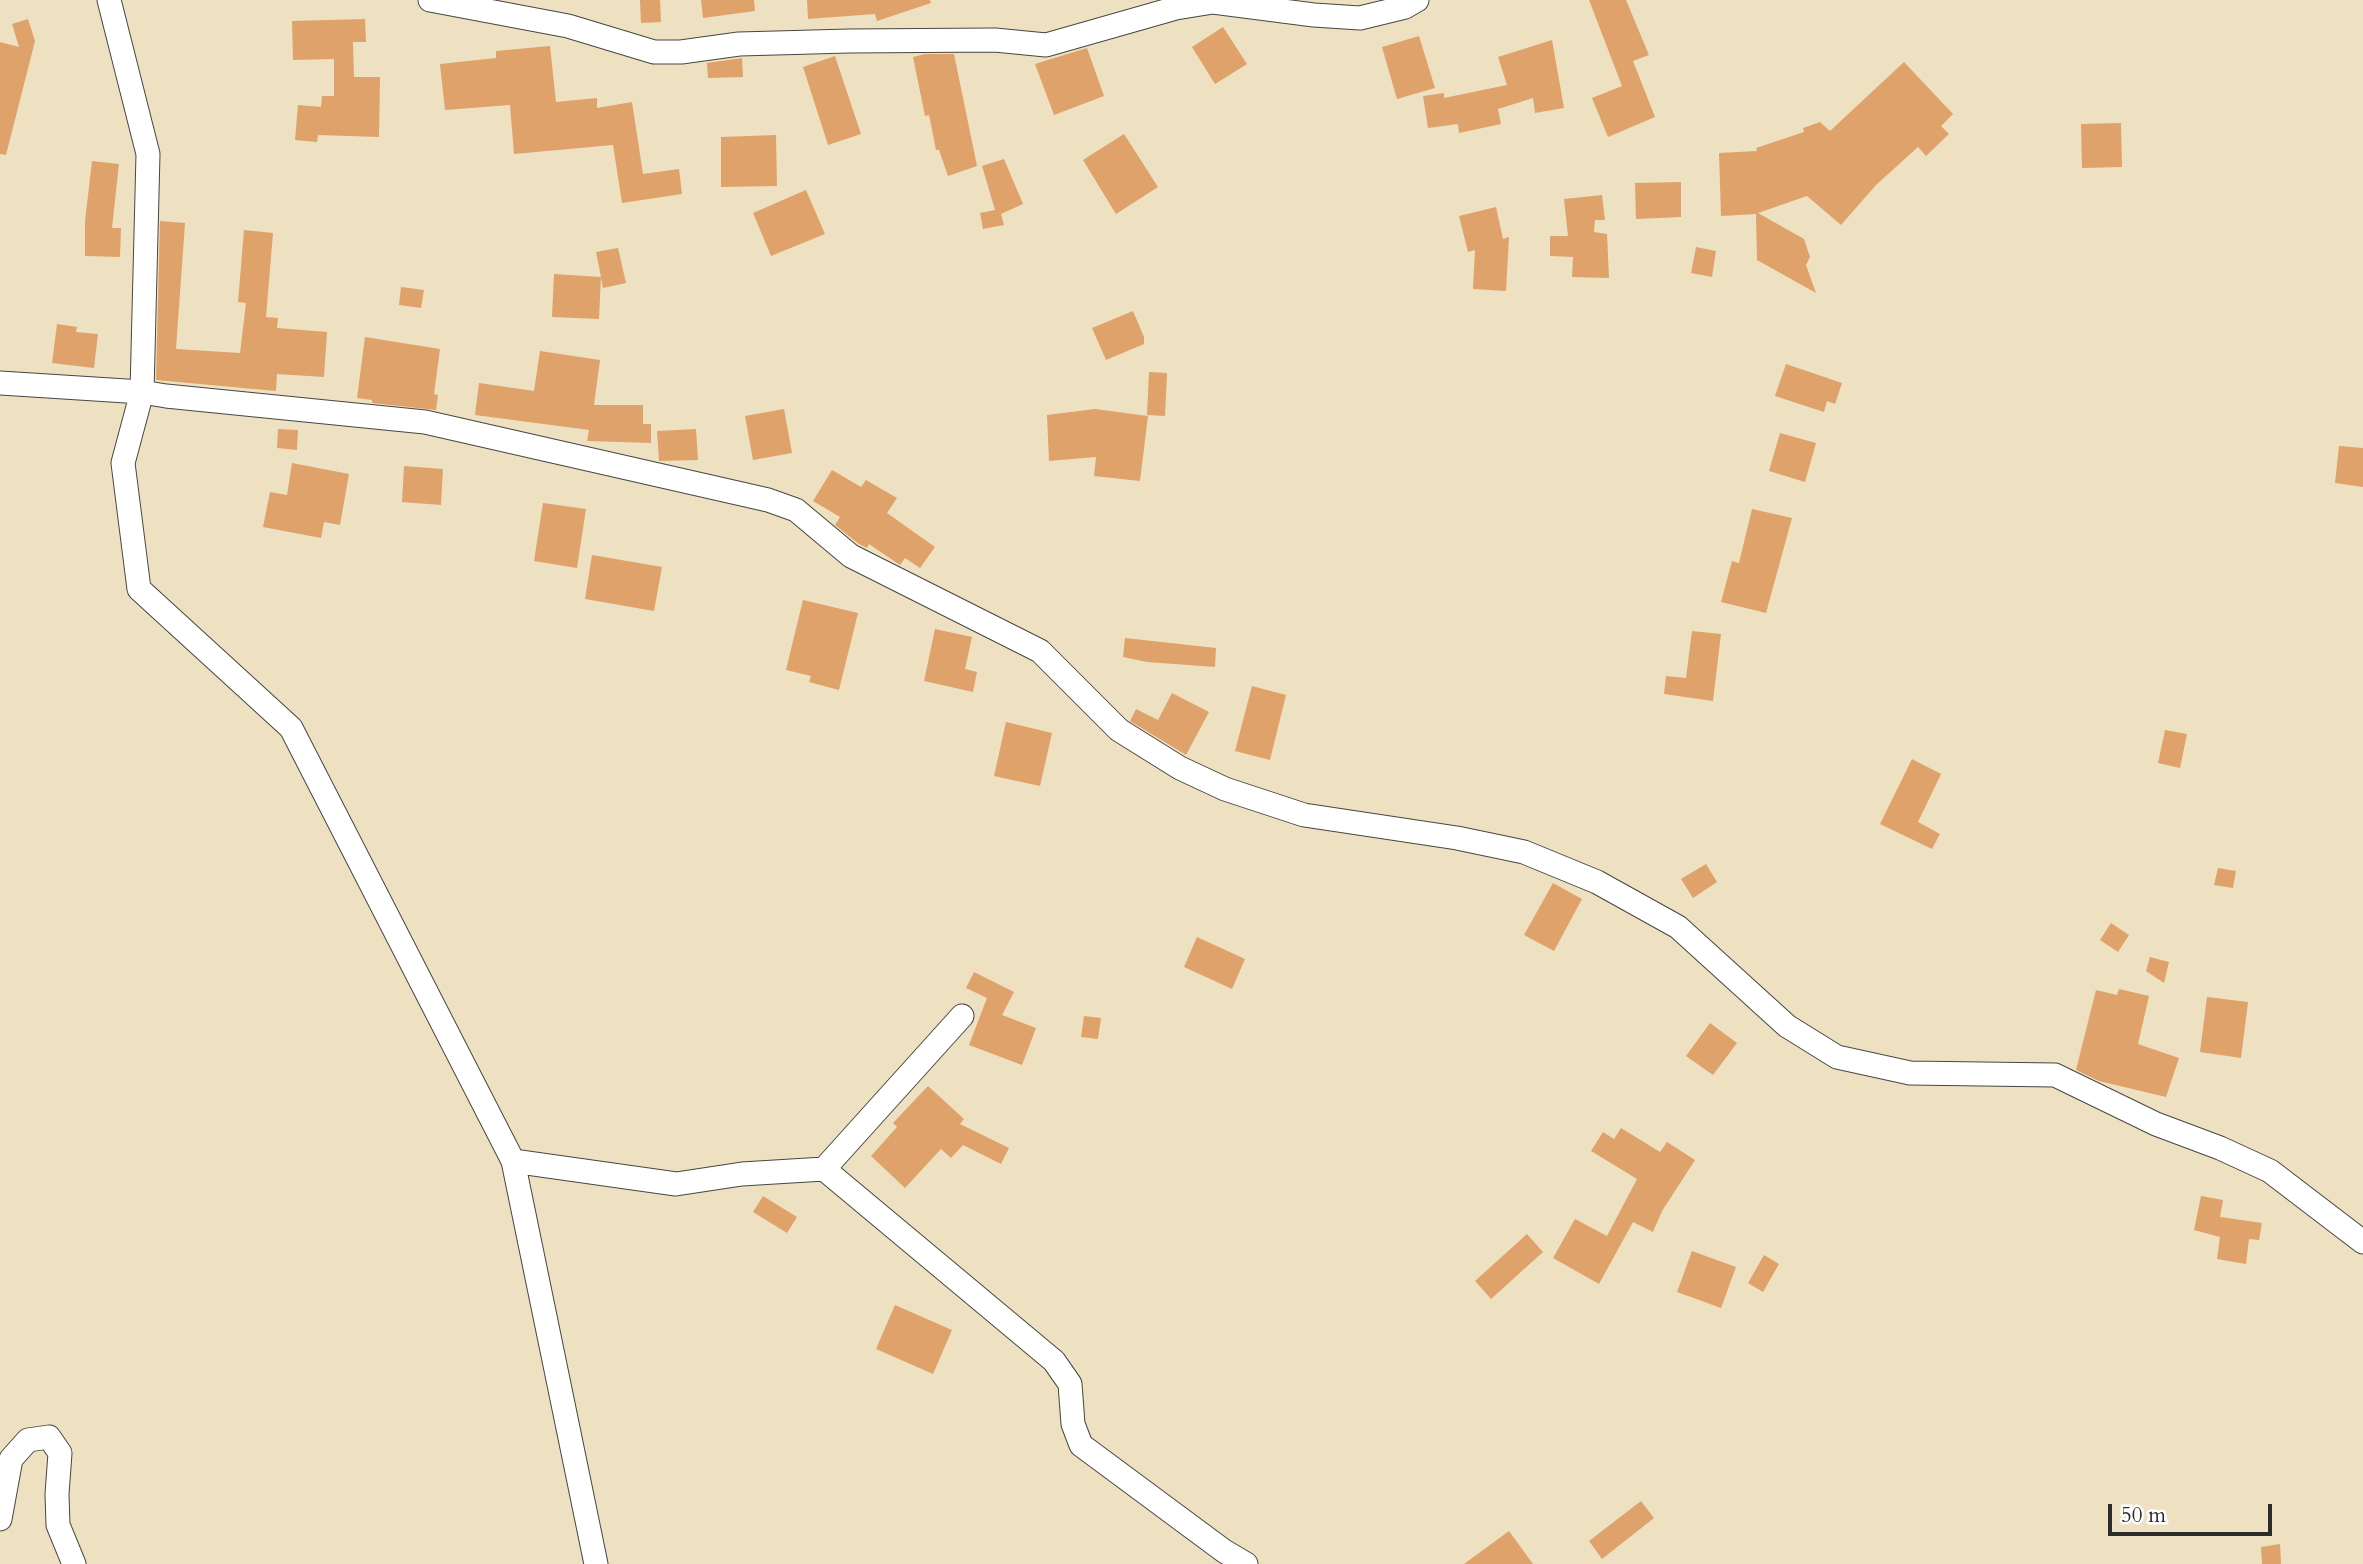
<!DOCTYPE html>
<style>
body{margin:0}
#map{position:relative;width:2363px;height:1564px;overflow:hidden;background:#ede1c1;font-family:Cardo,serif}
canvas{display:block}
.scale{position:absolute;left:2108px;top:1504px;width:164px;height:32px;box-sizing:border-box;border:4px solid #2b2b2b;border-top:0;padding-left:9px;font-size:21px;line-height:24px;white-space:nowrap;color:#2b2b2b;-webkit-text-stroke:5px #fff;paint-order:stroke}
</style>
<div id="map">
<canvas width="2363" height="1564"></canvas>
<div class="scale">50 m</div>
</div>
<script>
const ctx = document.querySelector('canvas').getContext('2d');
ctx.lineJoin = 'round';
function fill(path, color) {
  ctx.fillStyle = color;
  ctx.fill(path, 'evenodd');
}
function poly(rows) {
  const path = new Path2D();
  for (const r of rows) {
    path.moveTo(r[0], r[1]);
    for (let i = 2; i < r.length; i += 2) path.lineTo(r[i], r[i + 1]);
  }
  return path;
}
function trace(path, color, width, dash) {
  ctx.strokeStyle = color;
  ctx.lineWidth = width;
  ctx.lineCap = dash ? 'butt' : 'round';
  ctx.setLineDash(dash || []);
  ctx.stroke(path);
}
fill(poly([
 [640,0,660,0,661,22,641,23],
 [701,0,754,0,755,11,703,18],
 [807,0,930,0,931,3,877,21,875,14,808,19],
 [1589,0,1626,0,1649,55,1633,61,1655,117,1608,137,1592,98,1622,86],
 [28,19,35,41,6,155,0,154,0,42,19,47,12,24],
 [365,19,366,42,353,42,354,77,380,77,379,137,318,135,317,142,295,140,298,105,321,107,322,96,334,96,334,59,293,60,292,21],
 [1223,27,1247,64,1215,84,1192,47],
 [1419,36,1435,88,1397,99,1382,47],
 [1552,40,1564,108,1535,113,1533,98,1498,109,1501,124,1459,133,1458,124,1428,128,1423,96,1444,93,1444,98,1507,85,1498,57],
 [550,46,556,102,597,98,597,108,632,102,643,174,679,169,682,194,622,203,613,145,514,154,510,105,445,110,440,64,496,58,496,51],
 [1087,48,1104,96,1054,115,1035,64],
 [925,54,954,54,977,166,948,176,939,150,936,150,929,115,925,116,913,57],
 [835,56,861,134,828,145,803,67],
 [742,58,743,77,708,78,707,63],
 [1904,62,1953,114,1941,126,1949,134,1926,156,1918,147,1876,185,1841,225,1807,196,1758,213,1804,239,1810,257,1806,265,1816,293,1757,260,1756,214,1721,216,1719,153,1757,151,1756,148,1804,132,1803,128,1820,122,1830,131],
 [2121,123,2122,167,2082,168,2081,124],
 [1124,134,1158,187,1116,214,1083,160],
 [776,135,777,186,721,187,721,137],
 [1004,159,1023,204,1001,214,1004,225,983,229,980,213,995,210,982,166],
 [92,161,119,164,112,228,121,228,120,257,85,256,85,221],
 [1681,182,1681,217,1636,219,1635,183],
 [806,190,825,234,771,256,753,213],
 [1602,195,1605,220,1595,220,1594,232,1607,234,1609,278,1572,277,1573,257,1550,256,1550,236,1568,236,1564,199],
 [1496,207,1503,239,1509,237,1506,291,1473,289,1475,250,1468,252,1459,216],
 [160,221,185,223,176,349,240,353,246,303,238,302,244,230,273,233,266,317,278,318,277,328,327,332,324,377,277,374,276,391,156,380],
 [1696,247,1716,251,1712,277,1691,273],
 [618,248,626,283,603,288,601,277,599,319,552,317,554,274,601,277,596,252],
 [401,287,424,290,421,308,399,305],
 [1133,311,1144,337,1144,344,1106,360,1092,328],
 [57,324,77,327,76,332,98,334,94,368,52,363],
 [365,337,440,349,434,394,438,395,436,410,372,403,372,400,357,398],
 [540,351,600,360,594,405,643,405,643,424,651,424,651,443,587,441,589,430,475,415,479,383,534,391],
 [1786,364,1842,383,1835,404,1827,401,1824,412,1775,396],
 [1149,372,1167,373,1165,416,1147,415],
 [784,409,792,453,753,460,745,416],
 [1095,409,1148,416,1140,481,1094,476,1096,457,1049,461,1047,415],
 [278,429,298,430,297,450,277,448],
 [696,429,698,460,659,461,657,431],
 [1780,433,1816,443,1805,482,1769,471],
 [2339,446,2363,448,2363,487,2335,483],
 [292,463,349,474,340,525,324,522,321,538,263,527,270,492,287,495],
 [404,466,443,469,441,505,402,502],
 [832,470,861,487,866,480,897,498,887,513,935,547,920,568,905,558,900,565,869,544,867,548,859,544,835,525,840,517,813,501],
 [543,503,586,509,577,568,534,561],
 [1752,509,1792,518,1766,613,1721,602,1732,561,1739,563],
 [592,555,662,567,654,611,585,599],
 [803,600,858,613,839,690,809,682,811,676,786,670],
 [935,629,972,637,965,669,977,672,973,692,924,681],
 [1692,631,1721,634,1713,701,1664,694,1666,676,1686,678],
 [1125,638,1216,648,1215,667,1147,662,1123,657],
 [1252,686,1286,695,1270,760,1235,751],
 [1172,693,1209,712,1186,755,1130,721,1136,709,1158,720],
 [1006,722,1052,733,1040,786,994,776],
 [2165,730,2187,734,2180,768,2158,763],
 [1912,759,1941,774,1918,822,1940,834,1932,849,1880,824],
 [1706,864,1717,882,1693,898,1681,879],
 [2218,868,2236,871,2233,888,2214,885],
 [1553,883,1582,899,1554,951,1524,935],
 [2111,923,2129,935,2118,952,2100,940],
 [1197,937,1245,959,1232,989,1184,967],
 [2150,957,2169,962,2164,983,2146,971],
 [974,972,1014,992,1002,1015,1036,1028,1022,1065,969,1045,987,998,966,988],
 [2119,989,2149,996,2138,1044,2179,1058,2166,1097,2099,1081,2076,1070,2096,990,2117,995],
 [2207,997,2248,1002,2241,1058,2200,1052],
 [1084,1016,1101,1018,1098,1039,1081,1037],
 [1710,1023,1737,1043,1713,1075,1686,1056],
 [928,1086,964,1119,960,1124,1009,1148,1001,1164,963,1145,951,1158,941,1149,905,1188,871,1156,897,1127,893,1123],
 [1621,1128,1660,1152,1667,1142,1695,1160,1662,1211,1653,1232,1633,1222,1599,1284,1553,1258,1575,1219,1607,1236,1637,1179,1591,1151,1603,1132,1614,1139],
 [763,1196,797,1217,787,1233,753,1212],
 [2201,1196,2223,1200,2220,1217,2262,1223,2259,1240,2249,1239,2246,1264,2217,1259,2220,1237,2194,1230],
 [1527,1234,1543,1252,1491,1299,1475,1281],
 [1692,1251,1736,1267,1721,1308,1677,1292],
 [1764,1255,1779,1264,1763,1292,1748,1283],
 [895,1305,952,1330,933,1374,876,1349],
 [1641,1501,1654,1518,1602,1559,1589,1541],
 [1509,1531,1533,1564,1464,1564],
 [2280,1544,2281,1564,2262,1564,2261,1547]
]), '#dfa26b');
const street = poly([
 [109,0,148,154,142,392,166,396,425,422,768,500,796,510,851,556,1040,651,1119,730,1180,768,1225,789,1304,815,1457,838,1524,852,1597,882,1678,927,1787,1026,1837,1057,1910,1073,2055,1075,2156,1124,2220,1148,2270,1171,2363,1242],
 [430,0,568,26,654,52,681,52,739,44,849,41,995,40,1046,45,1176,8,1213,2,1314,15,1360,18,1405,7,1417,0],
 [0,383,142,392,123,463,139,589,291,728,513,1161,596,1564],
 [513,1161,676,1184,742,1174,824,1169,962,1016],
 [824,1169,1054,1361,1070,1384,1073,1424,1081,1445,1224,1551,1246,1564],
 [0,1519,11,1459,28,1440,49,1437,60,1453,57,1494,58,1525,74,1564]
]);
trace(street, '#484642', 25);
trace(street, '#fff', 23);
</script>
